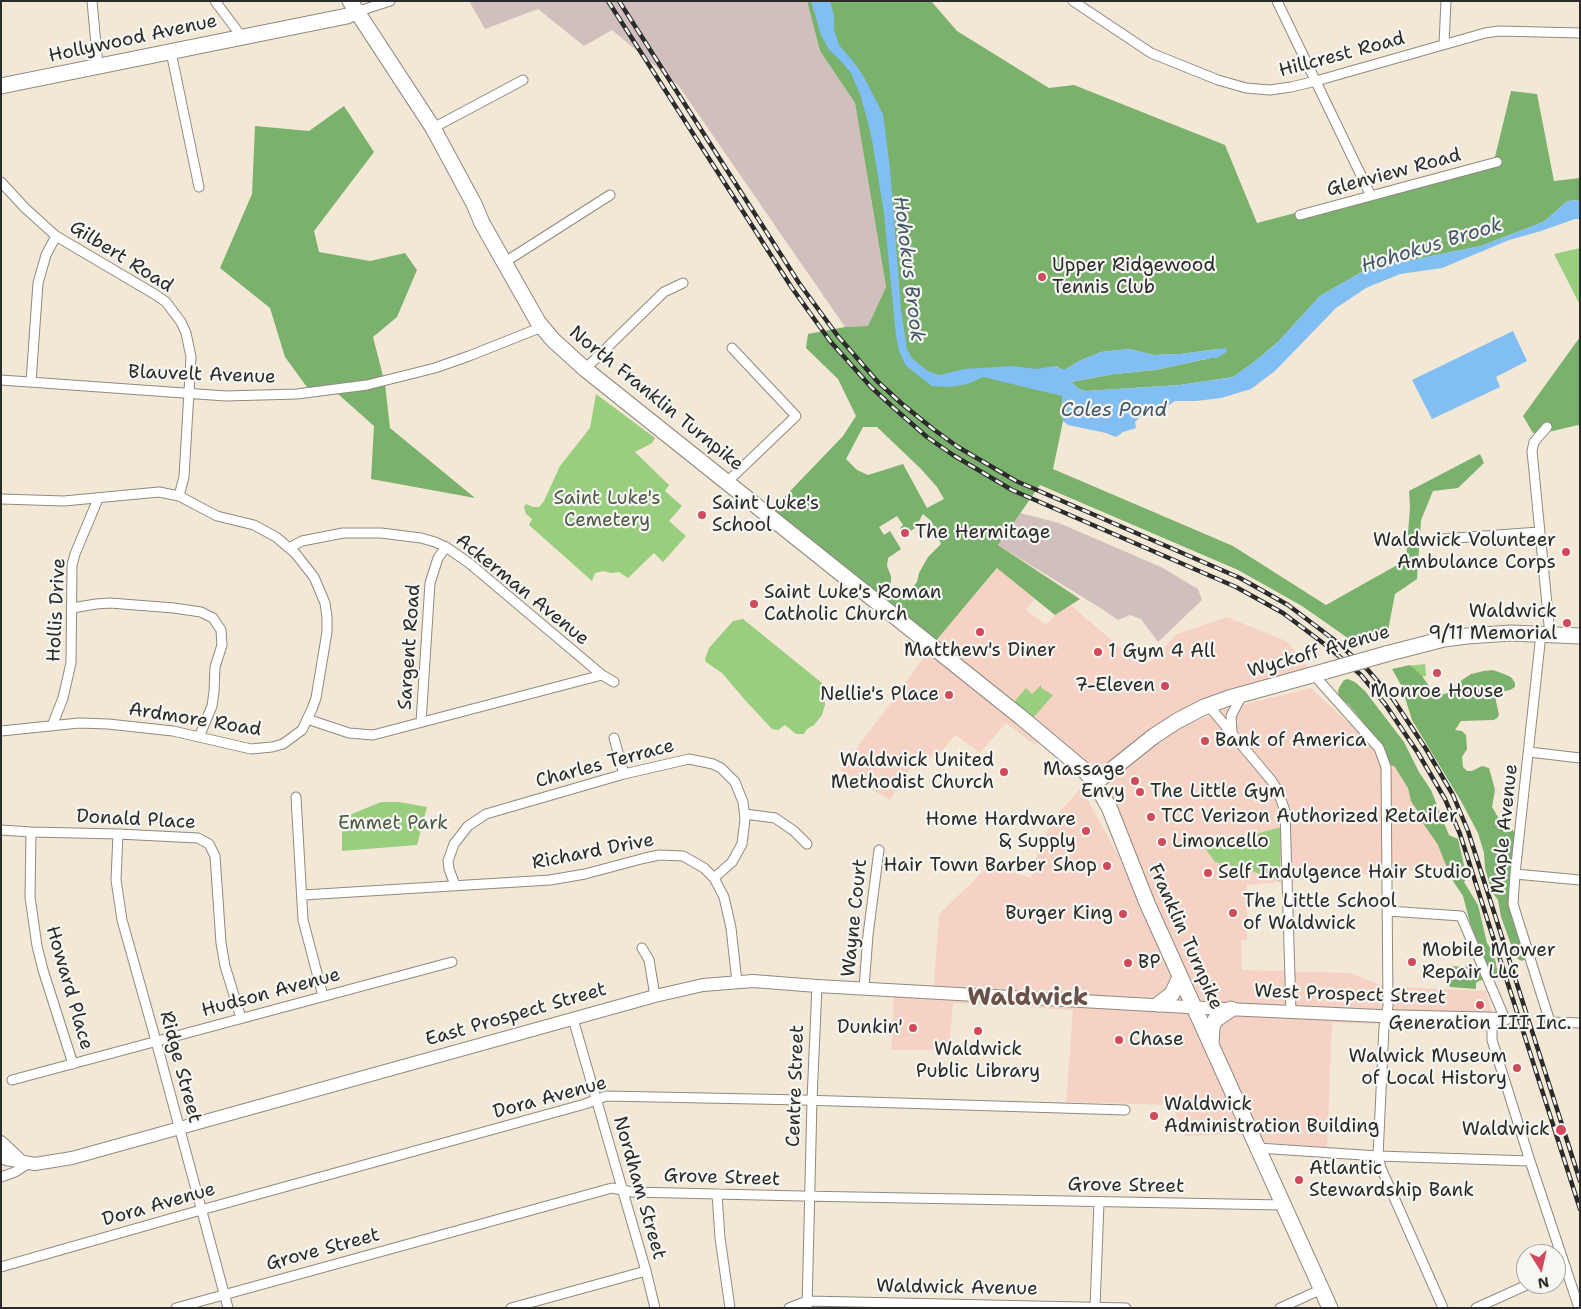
<!DOCTYPE html>
<style>
body{margin:0}
#map{position:relative;width:1581px;height:1309px;overflow:hidden;background:#f3e8d5;font-family:"Shantell Sans",sans-serif}
canvas{display:block}
.frame{position:absolute;inset:0;border:2px solid #2b2b2b;pointer-events:none}
.north{position:absolute;left:1516px;top:1244px;width:50px;height:50px;box-sizing:border-box;background:#f6f6f2;border:1px solid #a5a5a2;border-radius:50%;rotate:170deg;font-size:14px;font-weight:700;line-height:20px;text-align:center;color:#2b2b2b}
.north::after{content:'';display:block;margin:auto;width:18px;height:22px;background:#d1495b;clip-path:polygon(50% 0,100% 100%,50% 72%,0 100%)}
</style>
<div id="map">
<canvas width="1581" height="1309"></canvas>
<div class="frame"></div>
<div class="north">N</div>
</div>
<script>
const ctx = document.querySelector('canvas').getContext('2d');
ctx.lineJoin = 'round';
function fill(path, color) {
  ctx.fillStyle = color;
  ctx.fill(path, 'evenodd');
}
function poly(rows) {
  const path = new Path2D();
  for (const r of rows) {
    path.moveTo(r[0], r[1]);
    for (let i = 2; i < r.length; i += 2) path.lineTo(r[i], r[i + 1]);
  }
  return path;
}
function trace(path, color, width, dash) {
  ctx.strokeStyle = color;
  ctx.lineWidth = width;
  ctx.lineCap = dash ? 'butt' : 'round';
  ctx.setLineDash(dash || []);
  ctx.stroke(path);
}
function label(font, color, halo, rows, align = 'center') {
  ctx.font = font + ' "Shantell Sans",sans-serif';
  ctx.lineWidth = 4.5;
  ctx.setLineDash([]);
  ctx.textBaseline = 'middle';
  ctx.strokeStyle = halo;
  ctx.fillStyle = color;
  for (const [text, x, y, turn = 0] of rows) {
    ctx.save();
    ctx.translate(x, y);
    ctx.rotate((+turn || 0) * Math.PI / 180);
    ctx.textAlign = isNaN(turn) ? turn : align;
    if (halo) ctx.strokeText(text, 0, 0);
    ctx.fillText(text, 0, 0);
    ctx.restore();
  }
}
fill(poly([
 [998,568,1035,598,1026,610,1046,625,1067,602,1124,651,1150,662,1177,634,1227,617,1286,641,1307,665,1307,669,1220,693,1147,732,1099,771,1049,733,1035,745,1006,723,980,753,955,735,942,751,926,759,915,760,890,800,840,770,900,691,934,643],
 [1311,688,1395,767,1440,837,1452,867,1247,885,1247,940,1241,941,1242,970,1349,973,1384,986,1486,991,1496,1026,1332,1023,1327,1147,1269,1143,1237,1134,1185,1136,1172,1105,1066,1102,1073,1010,953,1003,949,1050,891,1050,894,996,933,998,939,914,990,865,1031,878,1039,847,1055,817,1081,788,1118,855,1173,973,1105,792,1120,771,1178,729,1225,709]
]), '#f6d2c4');
fill(poly([
 [469,1,807,1,820,51,855,103,886,287,868,326,845,327,678,85,612,30,584,46,538,9,485,29],
 [1020,513,1059,523,1161,567,1198,589,1202,600,1158,642,1141,619,1130,615,1118,620,1102,609,998,545]
]), '#d1bfbe');
fill(poly([
 [1580,248,1580,305,1554,254],
 [596,394,655,438,652,443,635,452,669,485,665,491,682,506,669,521,686,536,663,562,654,553,628,578,619,572,612,573,603,571,595,573,592,581,529,525,532,519,526,514,524,507,526,504,533,507,539,507,544,501,560,466,590,428],
 [743,619,822,683,825,705,822,715,814,725,807,729,804,734,796,734,785,725,778,730,772,729,745,700,722,673,706,662,705,659,709,648,733,621],
 [1425,664,1426,676,1411,678,1409,666],
 [1041,685,1041,688,1053,695,1034,717,1014,702,1026,688,1032,694],
 [381,802,399,802,427,807,417,845,342,851,342,818],
 [1281,827,1280,881,1246,869,1215,862,1205,848]
]), '#99ce7e');
fill(poly([
 [807,1,931,1,957,31,1049,88,1074,85,1225,145,1257,223,1494,161,1511,91,1537,94,1554,181,1580,178,1580,201,1572,200,1566,202,1554,213,1543,222,1481,246,1367,269,1320,296,1278,342,1254,362,1233,377,1180,385,1086,391,1079,389,1071,382,1114,374,1155,370,1211,358,1217,358,1218,349,1181,354,1154,355,1129,349,1101,352,1079,361,1066,369,1061,369,1056,366,1062,388,1063,421,1053,469,1233,546,1326,605,1406,560,1410,507,1409,491,1480,454,1484,463,1458,488,1433,491,1421,520,1417,579,1395,594,1387,636,1352,641,1302,606,1238,570,1040,485,998,545,1080,599,1055,615,997,568,934,643,771,511,843,436,856,416,838,379,806,348,808,334,845,327,868,326,886,287,855,103,820,51],
 [863,427,877,427,921,469,937,487,944,499,927,508,903,464,868,475,857,470,846,459],
 [923,514,931,521,941,544,928,557,919,573,917,582,904,599,894,596,881,590,887,588,891,583,891,576,887,566,888,558,901,549,890,531,884,535,879,527,897,516,903,525,900,528,902,531,906,528,909,532,915,528],
 [344,106,374,152,314,231,319,252,370,261,405,253,417,270,397,317,373,337,385,384,390,428,475,498,371,479,374,426,338,394,312,394,285,357,270,308,220,268,252,194,255,126,309,131],
 [1580,337,1580,427,1578,425,1553,431,1533,433,1523,416],
 [1410,665,1422,676,1432,690,1439,695,1448,693,1462,680,1471,674,1484,671,1493,670,1504,674,1511,677,1515,683,1515,687,1510,690,1496,693,1496,701,1499,715,1497,718,1494,720,1461,721,1455,730,1462,731,1466,735,1467,749,1462,757,1463,767,1467,771,1472,771,1482,766,1489,768,1495,790,1492,807,1501,822,1511,828,1514,832,1516,840,1512,883,1527,958,1522,961,1518,959,1514,953,1501,917,1498,900,1492,892,1485,868,1484,853,1478,833,1461,801,1412,720,1401,685,1392,669],
 [1348,679,1355,682,1365,691,1404,742,1419,772,1431,790,1449,835,1458,839,1467,878,1464,882,1478,905,1487,943,1494,954,1498,974,1494,977,1479,981,1476,983,1476,989,1450,987,1446,976,1446,966,1477,967,1480,949,1470,923,1463,896,1451,878,1438,845,1421,820,1419,813,1411,801,1408,788,1403,780,1395,767,1388,763,1363,722,1349,705,1339,697,1338,691,1340,686,1344,680]
]), '#7ab16d');
fill(poly([
 [811,1,830,1,834,16,834,29,839,45,856,65,865,79,883,114,890,168,901,309,907,349,912,358,921,366,928,371,939,375,965,369,1012,366,1036,369,1055,366,1061,369,1066,369,1079,361,1101,352,1129,349,1154,355,1181,354,1226,348,1227,352,1217,358,1211,358,1155,370,1114,374,1071,382,1079,389,1086,391,1180,385,1233,377,1254,362,1278,342,1320,296,1367,269,1481,246,1543,222,1554,213,1566,202,1572,200,1580,201,1580,219,1575,219,1541,231,1509,240,1442,268,1400,274,1366,288,1336,308,1275,371,1251,389,1221,398,1196,401,1175,401,1159,412,1140,417,1135,422,1136,428,1123,432,1116,437,1106,433,1068,425,1063,421,1062,396,983,377,968,384,949,387,932,386,906,366,899,351,896,336,884,213,872,140,867,119,860,94,851,73,841,61,829,50,821,35],
 [1513,331,1527,361,1496,377,1500,387,1432,419,1412,380]
]), '#80bef3');
const street = poly([
 [92,1,98,66],
 [215,1,242,37],
 [1073,1,1151,53,1218,80,1246,88,1270,90,1291,87,1316,81,1485,33,1499,31,1580,33],
 [1277,1,1371,196],
 [356,12,390,1],
 [1444,44,1446,1],
 [171,52,199,187],
 [433,128,523,80],
 [1,182,25,208,56,236,156,295,166,302,181,322,186,333,191,357,184,477,179,496],
 [1300,215,1497,162],
 [505,262,610,195],
 [585,369,664,292,683,283],
 [1,380,226,396,297,394,367,385,435,368,469,356,542,327],
 [31,382,38,283,46,255,56,236],
 [1547,427,1534,442,1532,451,1550,635],
 [727,482,796,416,732,348],
 [1,499,64,501,159,492,179,496,217,516,254,525,276,537,295,553,314,577,325,603,327,617,327,632,316,698,312,709,302,730,283,744,272,747,251,749,173,731,108,724,79,723,1,731],
 [1442,539,1539,532],
 [289,548,302,541,343,533,381,533,421,538,435,542,446,547,469,563,602,675,614,682],
 [72,608,96,604,110,603,174,608,201,612,213,618,221,630,222,645,215,667,214,692,212,706,199,737],
 [1541,634,1515,874,1513,904,1550,1022,1580,1023],
 [1313,674,1379,748,1386,767,1388,1006,1384,1027,1378,1156,1381,1168,1443,1308],
 [1208,705,1271,780,1278,791,1285,811,1291,1012],
 [307,719,349,733,373,735,602,675],
 [421,722,430,583,438,558,446,547],
 [52,726,63,698,71,663,72,565,75,554,98,499],
 [1232,731,1231,716,1242,695],
 [614,738,624,774],
 [1529,752,1580,758],
 [296,797,303,920,323,996],
 [745,814,775,818,794,831,807,844],
 [1,830,31,832,118,834,198,838,209,844,215,856,221,943,225,966,241,1018],
 [31,832,30,897,37,946,43,970,73,1064],
 [118,834,116,880,122,920,156,1041,228,1308],
 [1515,874,1580,880],
 [455,885,449,869,448,861,454,844,468,826,486,814,624,774,689,759,713,764,721,768,735,782,743,802,745,819,742,844,732,862,714,878],
 [303,895,550,880,585,874,645,858,659,855,683,856,704,868,714,878,724,897,731,928,737,982],
 [1388,911,1461,916,1505,1019],
 [642,948,649,960,655,996],
 [864,988,868,935,879,850],
 [573,1019,646,1271,655,1308],
 [1492,1020,1492,1040,1530,1161,1579,1308],
 [12,1080,452,962],
 [1258,1148,1378,1156,1530,1161],
 [1,1177,15,1172,29,1163],
 [717,1194,720,1238,730,1308],
 [1,1267,201,1210,585,1104,606,1096,802,1100,1125,1110],
 [1556,1272,1566,1268],
 [176,1308,612,1188,632,1192,801,1196,1283,1205],
 [511,1308,646,1271],
 [789,1308,807,1301,1126,1308],
 [807,1308,812,1100,817,986],
 [1095,1308,1099,1202],
 [1280,1308,1322,1289],
 [1476,1308,1529,1284]
]);
const secondary = poly([
 [1,1142,20,1160],
 [1,1155,6,1159,35,1164,72,1158,655,996,703,985,753,981,817,986,1205,1008,1379,1016,1505,1019]
]);
const primary = poly([
 [350,1,433,128,474,204,482,223,538,322,553,340,585,369,1022,718,1084,770,1095,783,1109,807,1147,903,1330,1308],
 [1,86,347,16,356,12],
 [1386,654,1444,639,1467,636,1511,633,1580,636],
 [1095,783,1154,736,1177,721,1204,707,1229,698,1326,671],
 [1159,1004,1172,994,1180,977],
 [1211,1044,1212,1027,1215,1020,1231,1009]
]);
trace(street, '#8f8a80', 11);
trace(secondary, '#8f8a80', 14);
trace(primary, '#8f8a80', 17);
trace(street, '#fff', 9);
trace(secondary, '#fff', 12);
trace(primary, '#fff', 15);
const rail = poly([
 [608,1,792,288,830,341,871,387,895,409,927,437,953,455,1012,490,1236,587,1283,613,1327,646,1361,675,1385,704,1418,753,1445,799,1460,834,1580,1209],
 [619,1,799,283,837,335,877,381,901,403,933,429,958,447,1016,481,1240,578,1288,605,1333,639,1367,669,1393,699,1426,749,1453,795,1468,831,1580,1181]
]);
trace(rail, '#2b2b2b', 4.5);
trace(rail, '#f6f6f2', 2.5, [8]);
const primaryBridge = poly([
 [1326,671,1386,654]
]);
trace(primaryBridge, '#8f8a80', 17, []);
trace(primaryBridge, '#fff', 15);
for (const [x, y, r, color] of [
 [1042,277,5,"#d1495b"],
 [702,515,5,"#d1495b"],
 [905,533,5,"#d1495b"],
 [1566,552,5,"#d1495b"],
 [754,604,5,"#d1495b"],
 [1567,623,5,"#d1495b"],
 [980,632,5,"#d1495b"],
 [1098,652,5,"#d1495b"],
 [1437,673,5,"#d1495b"],
 [1165,686,5,"#d1495b"],
 [949,695,5,"#d1495b"],
 [1205,741,5,"#d1495b"],
 [1004,772,5,"#d1495b"],
 [1135,781,5,"#d1495b"],
 [1140,792,5,"#d1495b"],
 [1151,817,5,"#d1495b"],
 [1086,831,5,"#d1495b"],
 [1162,842,5,"#d1495b"],
 [1107,866,5,"#d1495b"],
 [1208,873,5,"#d1495b"],
 [1233,913,5,"#d1495b"],
 [1123,914,5,"#d1495b"],
 [1412,962,5,"#d1495b"],
 [1128,963,5,"#d1495b"],
 [1480,1005,5,"#d1495b"],
 [913,1028,5,"#d1495b"],
 [978,1031,5,"#d1495b"],
 [1119,1040,5,"#d1495b"],
 [1517,1068,5,"#d1495b"],
 [1154,1116,5,"#d1495b"],
 [1561,1130,6,"#d1495b"],
 [1299,1180,5,"#d1495b"]
]) {
  const dot = new Path2D();
  dot.arc(x, y, r, 0, 2 * Math.PI);
  ctx.fillStyle = color;
  ctx.fill(dot);
  trace(dot, '#f6f6f2', 2);
}
label('19px', '#2b2b2b', '#f6f6f2', [
 ["Hollywood Avenue",133,39,-12],
 ["Hillcrest Road",1342,55,-15],
 ["Glenview Road",1394,173,-15],
 ["Gilbert Road",121,257,32],
 ["Blauvelt Avenue",202,375,2],
 ["North Franklin Turnpike",656,399,39],
 ["Ackerman Avenue",522,590,39],
 ["Hollis Drive",57,610,-87],
 ["Sargent Road",410,647,-86],
 ["Wyckoff Avenue",1319,652,-16],
 ["Ardmore Road",195,720,9],
 ["Charles Terrace",605,764,-15],
 ["Donald Place",136,820,3],
 ["Maple Avenue",1505,829,-84],
 ["Richard Drive",593,852,-11],
 ["Wayne Court",855,918,-84],
 ["Franklin Turnpike",1185,937,66],
 ["Howard Place",69,988,74],
 ["Hudson Avenue",271,993,-15],
 ["West Prospect Street",1350,995,2],
 ["East Prospect Street",516,1015,-16],
 ["Ridge Street",180,1067,75],
 ["Centre Street",796,1086,-88],
 ["Dora Avenue",550,1098,-15],
 ["Grove Street",722,1178,2],
 ["Grove Street",1126,1186,1],
 ["Nordham Street",639,1188,74],
 ["Dora Avenue",159,1205,-16],
 ["Grove Street",323,1250,-15],
 ["Waldwick Avenue",957,1288,1]
]);
label('19px', '#2b2b2b', '#f6f6f2', [
 ["Upper Ridgewood",1052,266],
 ["Tennis Club",1052,288],
 ["Saint Luke's",712,504],
 ["School",712,526],
 ["The Hermitage",915,533],
 ["Waldwick Volunteer",1556,541,"right"],
 ["Ambulance Corps",1556,563,"right"],
 ["Saint Luke's Roman",764,593],
 ["Catholic Church",764,615],
 ["Waldwick",1557,612,"right"],
 ["9/11 Memorial",1557,634,"right"],
 ["Matthew's Diner",980,651,"center"],
 ["1 Gym 4 All",1108,652],
 ["7-Eleven",1155,686,"right"],
 ["Monroe House",1437,692,"center"],
 ["Nellie's Place",939,695,"right"],
 ["Bank of America",1215,741],
 ["Waldwick United",994,761,"right"],
 ["Methodist Church",994,783,"right"],
 ["Massage",1125,770,"right"],
 ["Envy",1125,792,"right"],
 ["The Little Gym",1150,792],
 ["TCC Verizon Authorized Retailer",1161,817],
 ["Home Hardware",1076,820,"right"],
 ["& Supply",1076,842,"right"],
 ["Limoncello",1172,842],
 ["Hair Town Barber Shop",1097,866,"right"],
 ["Self Indulgence Hair Studio",1218,873],
 ["The Little School",1243,902],
 ["of Waldwick",1243,924],
 ["Burger King",1113,914,"right"],
 ["Mobile Mower",1422,951],
 ["Repair LLC",1422,973],
 ["BP",1138,963],
 ["Generation III Inc.",1480,1024,"center"],
 ["Dunkin'",903,1028,"right"],
 ["Chase",1129,1040],
 ["Waldwick",978,1050,"center"],
 ["Public Library",978,1072,"center"],
 ["Walwick Museum",1507,1057,"right"],
 ["of Local History",1507,1079,"right"],
 ["Waldwick",1164,1105],
 ["Administration Building",1164,1127],
 ["Waldwick",1550,1130,"right"],
 ["Atlantic",1309,1169],
 ["Stewardship Bank",1309,1191]
], 'left');
label('19px', '#4c5c44', '#f6f6f2', [
 ["Saint Luke's",607,499],
 ["Cemetery",607,521],
 ["Emmet Park",393,824]
]);
label('italic 20px', '#445767', '#f6f6f2', [
 ["Hohokus Brook",1432,246,-17],
 ["Hohokus Brook",908,269,83],
 ["Coles Pond",1114,411]
]);
label('bold 24px', '#695049', '#f6f6f2', [
 ["Waldwick",1028,999]
]);
</script>
